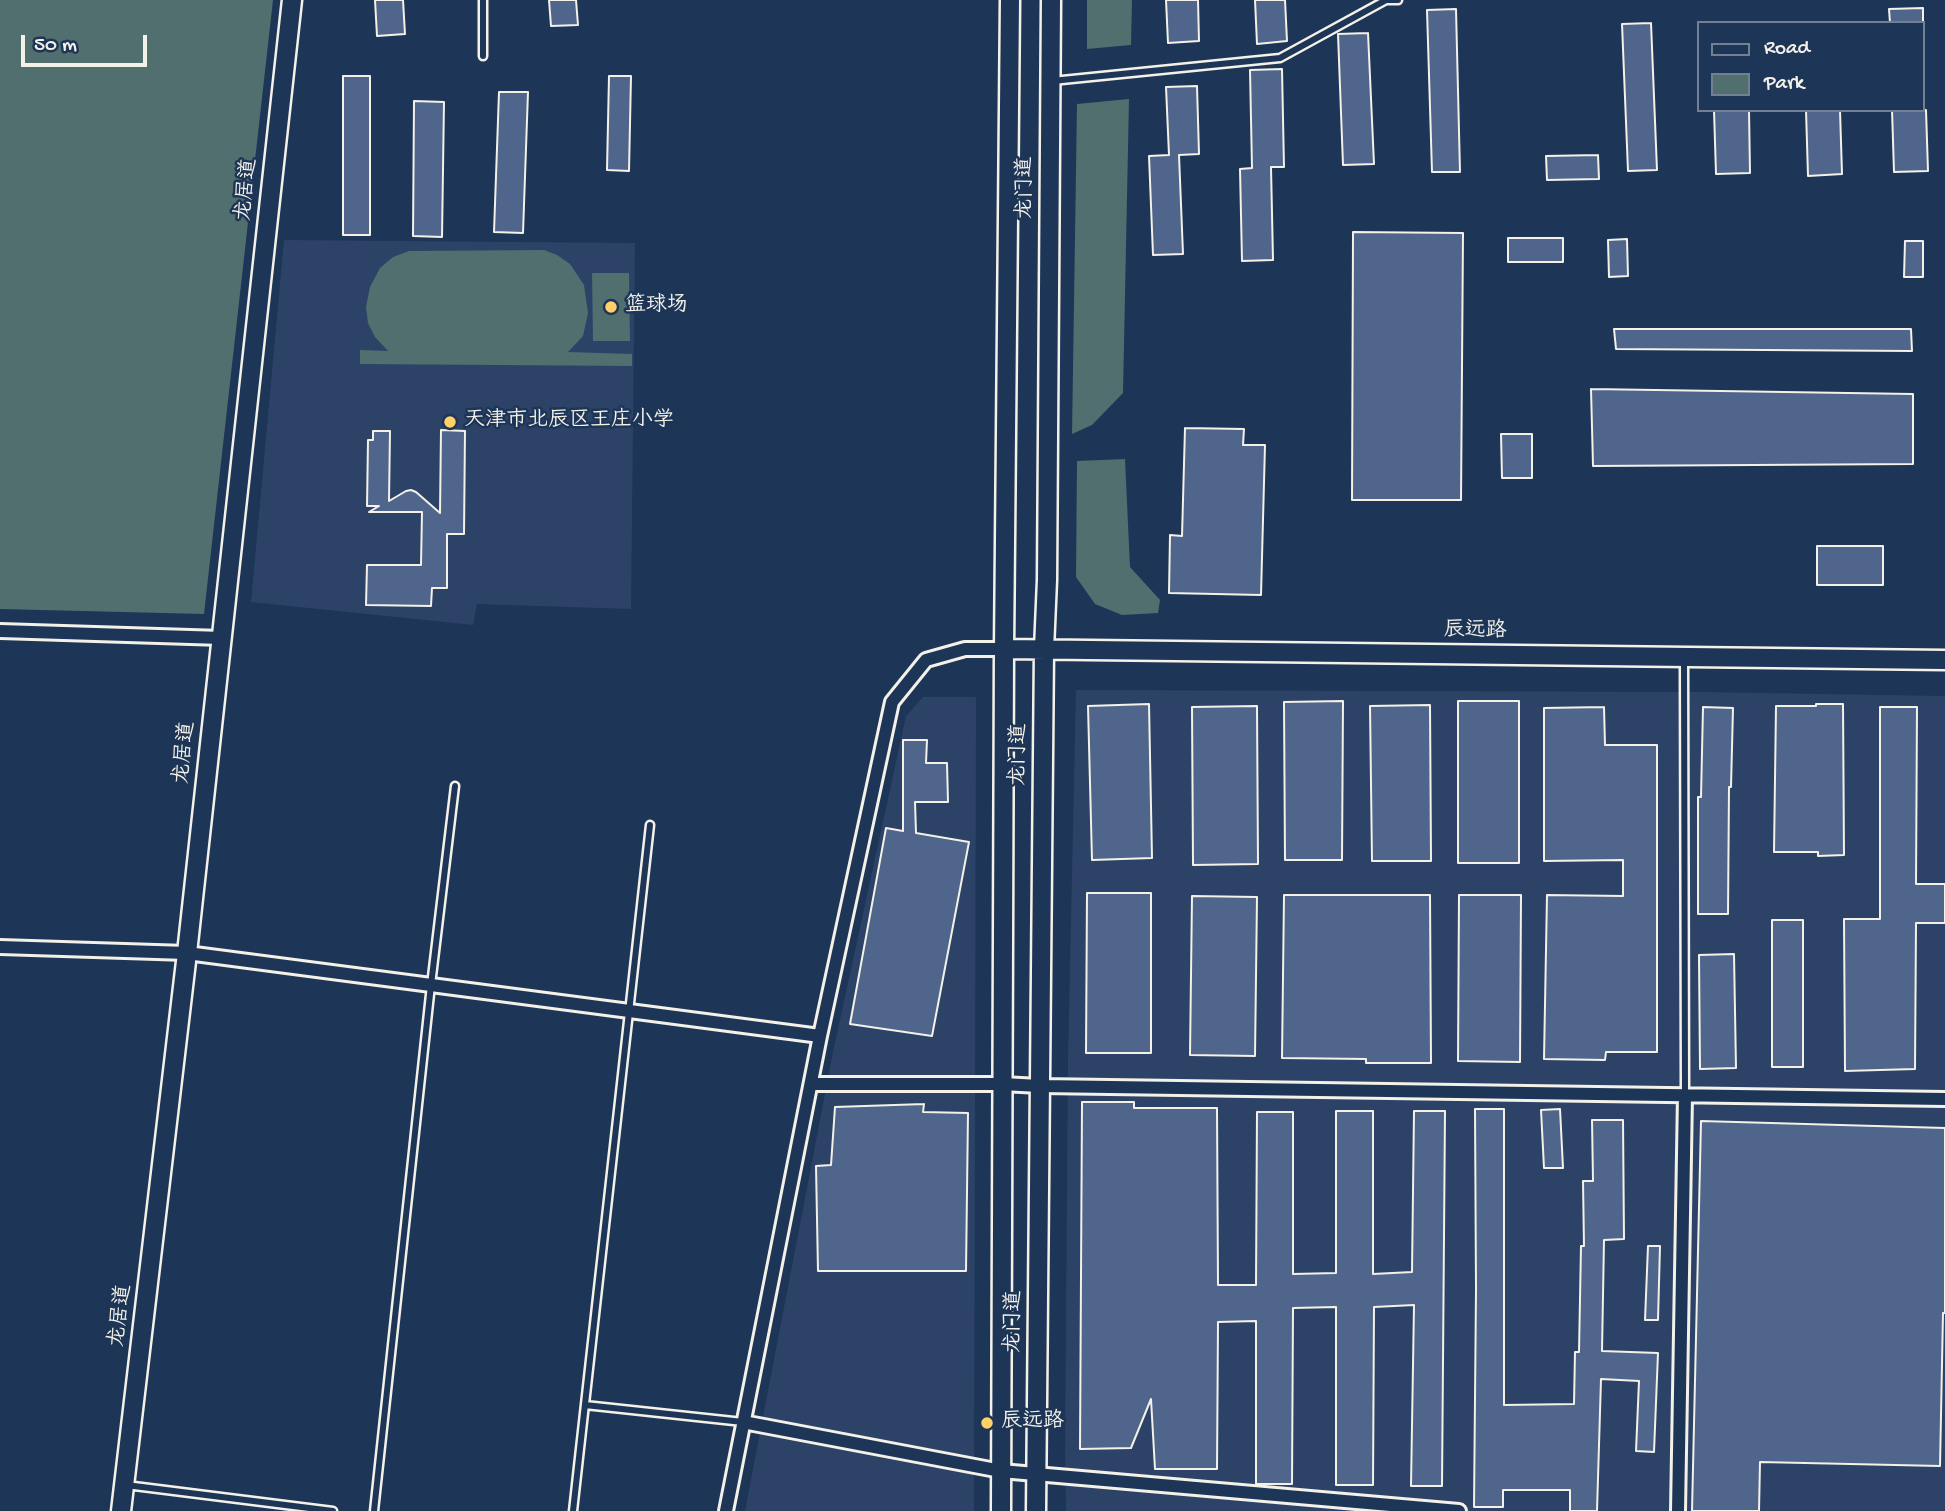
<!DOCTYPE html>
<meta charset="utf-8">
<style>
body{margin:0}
#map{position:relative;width:1945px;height:1511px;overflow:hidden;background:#1d3557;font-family:"Gochi Hand",sans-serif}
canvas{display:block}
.legend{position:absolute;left:1697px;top:21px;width:228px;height:91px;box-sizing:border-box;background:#1d3557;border:2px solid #738091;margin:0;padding:9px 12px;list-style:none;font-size:21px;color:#f4f1e8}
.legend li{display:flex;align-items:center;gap:14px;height:35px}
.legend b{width:35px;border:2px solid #738091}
.scale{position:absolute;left:21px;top:35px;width:126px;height:32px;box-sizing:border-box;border:4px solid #f4f1e8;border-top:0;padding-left:9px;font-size:21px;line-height:24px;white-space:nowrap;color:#f4f1e8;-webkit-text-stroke:5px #1d3557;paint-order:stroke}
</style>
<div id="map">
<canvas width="1945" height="1511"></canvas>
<ul class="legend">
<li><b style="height:9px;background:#1d3557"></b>Road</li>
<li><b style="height:19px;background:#506f6e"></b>Park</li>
</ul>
<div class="scale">50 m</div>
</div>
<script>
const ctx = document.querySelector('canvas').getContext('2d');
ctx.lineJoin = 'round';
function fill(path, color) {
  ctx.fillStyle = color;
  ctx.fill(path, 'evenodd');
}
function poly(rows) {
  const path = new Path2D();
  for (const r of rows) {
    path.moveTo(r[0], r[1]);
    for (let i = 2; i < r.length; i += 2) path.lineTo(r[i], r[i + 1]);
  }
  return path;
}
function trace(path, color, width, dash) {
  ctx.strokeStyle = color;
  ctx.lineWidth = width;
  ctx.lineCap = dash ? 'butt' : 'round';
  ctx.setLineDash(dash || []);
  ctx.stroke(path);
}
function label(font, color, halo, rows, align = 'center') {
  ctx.font = font + ' "Gochi Hand","LXGW WenKai TC",sans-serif';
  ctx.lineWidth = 5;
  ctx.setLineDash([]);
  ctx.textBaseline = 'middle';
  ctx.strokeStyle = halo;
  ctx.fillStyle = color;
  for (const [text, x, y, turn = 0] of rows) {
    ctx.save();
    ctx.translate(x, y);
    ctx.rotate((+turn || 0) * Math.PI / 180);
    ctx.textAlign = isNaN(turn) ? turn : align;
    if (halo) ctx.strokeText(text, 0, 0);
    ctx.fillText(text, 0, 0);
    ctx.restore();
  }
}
fill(poly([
 [284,240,635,243,631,609,477,604,473,625,251,602],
 [1076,690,1703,692,1945,696,1945,1511,1066,1511,1065,1454,1068,1057],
 [923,697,976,697,974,1511,745,1511,833,1052,906,716]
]), '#2c4367');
fill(poly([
 [0,0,273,0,204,614,0,609],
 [1087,0,1132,0,1131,45,1087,49],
 [1129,99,1123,393,1092,425,1072,434,1077,104],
 [544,250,557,255,570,264,584,285,588,313,583,336,568,352,632,354,632,366,360,364,360,350,388,351,375,337,368,323,366,307,370,287,380,268,393,257,409,251],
 [592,273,629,273,630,341,593,341],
 [1125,459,1130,567,1160,600,1158,613,1122,615,1095,604,1076,577,1077,461]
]), '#506f6e');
const building = poly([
 [375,0,403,0,405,34,377,36,375,0],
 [549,0,576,0,578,25,551,26,549,0],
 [1166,0,1198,0,1199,41,1168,43,1166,0],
 [1255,0,1285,0,1287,41,1257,44,1255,0],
 [1923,8,1923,23,1890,23,1889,9,1923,8],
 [1456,9,1460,172,1432,172,1427,10,1456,9],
 [1651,23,1657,170,1628,171,1622,24,1651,23],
 [1368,33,1374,164,1343,165,1338,34,1368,33],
 [1282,69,1284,167,1271,167,1273,260,1242,261,1240,169,1252,168,1250,70,1282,69],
 [343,76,370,76,370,235,343,235,343,76],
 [609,76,631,76,629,171,607,170,609,76],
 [1197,86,1199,154,1179,155,1183,254,1153,255,1149,156,1169,155,1166,87,1197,86],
 [499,92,528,92,523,233,494,232,499,92],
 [414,101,444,102,442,237,413,236,414,101],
 [1714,110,1749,110,1750,173,1716,174,1714,110],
 [1806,110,1840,110,1842,174,1808,176,1806,110],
 [1892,110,1926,110,1928,171,1894,172,1892,110],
 [1598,155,1599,179,1547,180,1546,156,1598,155],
 [1353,232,1463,233,1461,500,1352,500,1353,232],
 [1508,238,1563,238,1563,262,1508,262,1508,238],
 [1627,239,1628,276,1609,277,1608,240,1627,239],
 [1905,241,1923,241,1923,277,1904,277,1905,241],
 [1614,329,1911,329,1912,351,1616,349,1614,329],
 [1591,389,1913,394,1913,464,1593,466,1591,389],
 [1185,428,1244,429,1243,445,1265,445,1261,595,1169,593,1170,535,1182,536,1185,428],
 [441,430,465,431,464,534,447,534,447,588,432,588,431,606,366,605,367,565,421,565,422,512,369,512,379,506,367,506,368,440,373,440,373,431,390,431,389,501,406,491,411,490,416,492,440,513,441,430],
 [1501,434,1532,434,1532,478,1502,478,1501,434],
 [1817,546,1883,546,1883,585,1817,585,1817,546],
 [1343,701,1342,860,1285,860,1284,702,1343,701],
 [1458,701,1519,701,1519,863,1458,863,1458,701],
 [1149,704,1152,858,1092,860,1088,706,1149,704],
 [1816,704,1843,704,1844,855,1818,856,1818,852,1774,852,1776,706,1816,706,1816,704],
 [1430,705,1431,861,1372,861,1370,706,1430,705],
 [1257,706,1258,864,1193,865,1192,707,1257,706],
 [1604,707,1605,745,1657,745,1657,1052,1606,1052,1605,1060,1544,1059,1547,895,1623,896,1623,860,1544,861,1544,708,1604,707],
 [1703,707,1733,708,1731,787,1729,787,1728,914,1698,914,1698,797,1701,797,1703,707],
 [1880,707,1917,707,1916,884,1945,884,1945,923,1916,923,1915,1069,1845,1071,1844,919,1880,919,1880,707],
 [903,740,927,740,926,763,947,763,948,802,915,802,916,833,969,842,932,1036,850,1024,886,828,903,831,903,740],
 [1087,893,1151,893,1151,1053,1086,1053,1087,893],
 [1284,895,1430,895,1431,1063,1366,1063,1366,1059,1282,1058,1284,895],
 [1459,895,1521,895,1520,1062,1458,1061,1459,895],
 [1192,896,1257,897,1255,1056,1190,1055,1192,896],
 [1772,920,1803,920,1803,1067,1772,1067,1772,920],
 [1734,954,1736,1068,1700,1069,1699,955,1734,954],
 [1082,1102,1134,1102,1134,1108,1217,1108,1218,1285,1256,1285,1257,1112,1293,1112,1293,1274,1336,1273,1336,1111,1373,1111,1373,1274,1412,1272,1414,1111,1445,1111,1442,1486,1411,1486,1414,1305,1374,1307,1373,1485,1336,1485,1336,1307,1293,1308,1292,1484,1256,1484,1256,1321,1218,1322,1217,1469,1155,1469,1151,1399,1131,1448,1080,1449,1082,1102],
 [924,1104,923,1112,968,1113,966,1271,818,1271,816,1166,831,1165,835,1107,924,1104],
 [1475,1109,1504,1109,1504,1405,1574,1404,1575,1352,1579,1352,1581,1246,1584,1246,1583,1181,1593,1181,1592,1120,1623,1120,1624,1239,1604,1240,1602,1351,1658,1353,1654,1452,1636,1451,1639,1381,1601,1379,1597,1511,1570,1511,1570,1490,1503,1490,1503,1507,1474,1507,1476,1290,1475,1109],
 [1560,1109,1563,1168,1544,1168,1541,1110,1560,1109],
 [1701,1121,1945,1128,1945,1313,1943,1313,1940,1466,1760,1462,1759,1511,1692,1511,1701,1121],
 [1648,1246,1660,1246,1658,1320,1645,1320,1648,1246]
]);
fill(building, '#4f658c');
trace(building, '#f4f1e8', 2);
const lane = poly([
 [483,0,483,56],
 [1052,81,1280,58,1386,0,1398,0],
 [1684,660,1685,1095],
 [585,1405,743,1422],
 [126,1485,333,1511],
 [374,1511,431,985,455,786],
 [573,1511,650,825]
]);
const street = poly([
 [0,631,222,638],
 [0,947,187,953,820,1036],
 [811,1084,1002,1084,1040,1086,1945,1099],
 [743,1422,1001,1471,1459,1511],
 [726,1511,820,1036,892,702,926,660,965,649,1004,649],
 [1678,1511,1685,1095]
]);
const secondary = poly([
 [1004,649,1945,660],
 [121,1511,187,953,292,0],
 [1001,1511,1004,649,1010,0],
 [1036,1511,1044,649,1047,580,1051,0]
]);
trace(lane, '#f4f1e8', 11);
trace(street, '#f4f1e8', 18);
trace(secondary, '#f4f1e8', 23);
trace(lane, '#1d3557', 6);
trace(street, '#1d3557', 12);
trace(secondary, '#1d3557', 18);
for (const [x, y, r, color] of [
 [611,307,7,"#ffd166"],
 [450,422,7,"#ffd166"],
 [987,1423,7,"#ffd166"]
]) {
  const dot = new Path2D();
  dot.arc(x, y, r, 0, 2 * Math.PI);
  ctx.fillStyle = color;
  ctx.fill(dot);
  trace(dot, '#1d3557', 2.5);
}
label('21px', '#f4f1e8', '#1d3557', [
 ["龙门道",1027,188,-90],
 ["龙居道",248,190,-84],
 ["辰远路",1475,632,1],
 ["龙居道",186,753,-84],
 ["龙门道",1020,755,-89],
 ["龙居道",122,1316,-83],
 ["龙门道",1015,1322,-89]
]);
label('21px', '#f4f1e8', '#1d3557', [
 ["篮球场",625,307],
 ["天津市北辰区王庄小学",464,422],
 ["辰远路",1001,1423]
], 'left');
</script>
